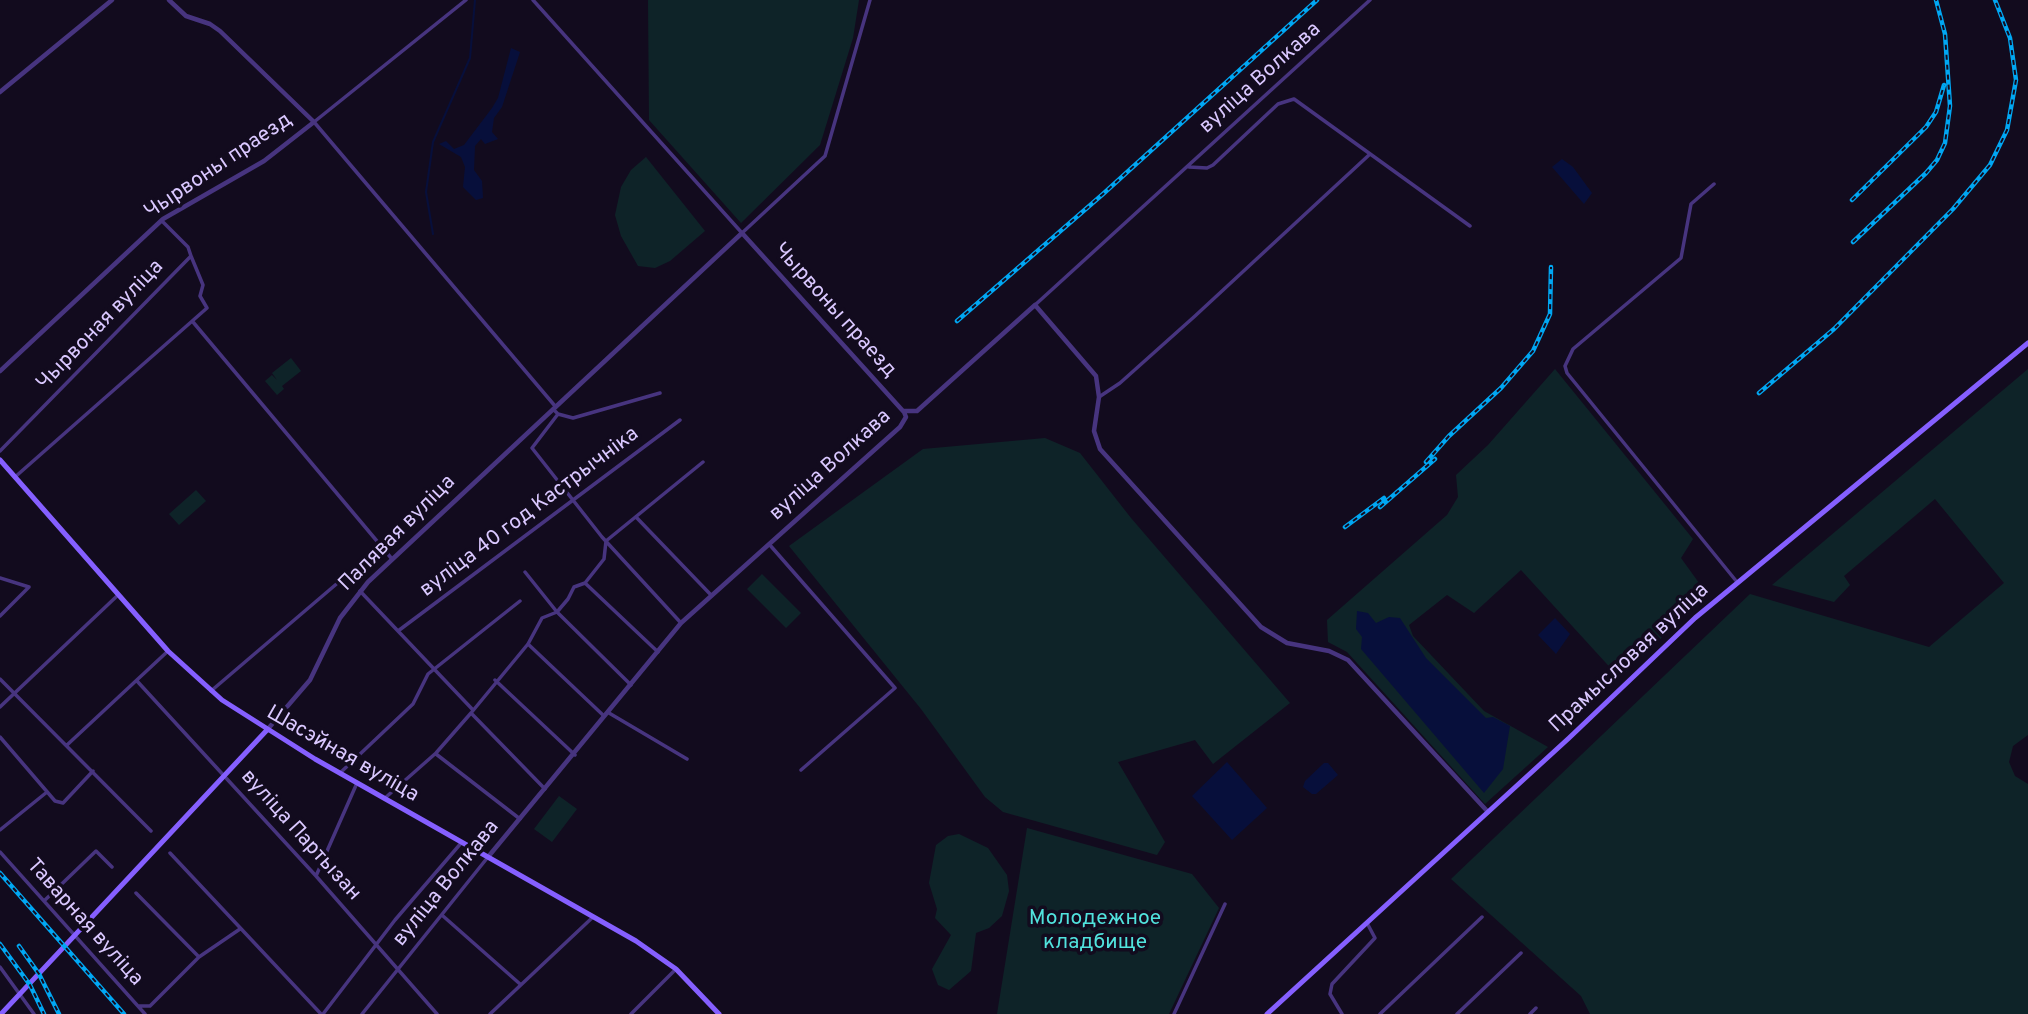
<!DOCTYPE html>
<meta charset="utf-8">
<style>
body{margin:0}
canvas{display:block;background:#120b1e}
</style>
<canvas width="2028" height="1014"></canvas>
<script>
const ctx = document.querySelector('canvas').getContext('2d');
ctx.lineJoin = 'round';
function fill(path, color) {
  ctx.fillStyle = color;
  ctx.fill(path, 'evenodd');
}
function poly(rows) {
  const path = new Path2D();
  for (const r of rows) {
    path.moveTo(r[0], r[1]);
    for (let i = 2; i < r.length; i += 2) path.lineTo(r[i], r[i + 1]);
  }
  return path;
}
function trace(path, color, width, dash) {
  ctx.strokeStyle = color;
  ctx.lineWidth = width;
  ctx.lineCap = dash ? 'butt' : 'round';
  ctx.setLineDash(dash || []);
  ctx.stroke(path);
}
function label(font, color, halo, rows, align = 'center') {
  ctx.font = font + ' Overpass,sans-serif';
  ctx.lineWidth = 7;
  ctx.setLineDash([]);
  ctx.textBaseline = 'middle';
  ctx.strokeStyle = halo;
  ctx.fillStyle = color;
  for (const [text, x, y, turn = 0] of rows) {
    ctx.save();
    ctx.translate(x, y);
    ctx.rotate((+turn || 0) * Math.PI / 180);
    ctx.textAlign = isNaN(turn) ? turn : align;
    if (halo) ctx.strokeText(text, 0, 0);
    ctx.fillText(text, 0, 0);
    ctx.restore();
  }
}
fill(poly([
 [648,0,859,0,853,38,820,145,741,223,649,120],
 [646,157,705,231,670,261,655,268,638,266,621,236,615,215,621,187,631,170],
 [291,358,301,371,282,386,284,389,277,395,265,381,272,375,277,380,272,373],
 [1555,369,1693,539,1681,558,1707,594,1623,675,1616,674,1521,570,1474,613,1447,595,1409,625,1413,636,1484,711,1548,747,1485,804,1347,652,1328,642,1327,620,1447,515,1458,497,1456,475,1488,445],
 [2028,369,2028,735,2013,746,2009,762,2015,776,2028,784,2028,1014,1590,1014,1581,996,1451,879,1750,594,1929,647,2004,583,1935,499,1844,576,1850,585,1834,602,1772,585],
 [1045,438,1080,453,1131,518,1290,703,1213,764,1195,740,1118,762,1165,842,1157,855,1003,812,985,797,921,709,789,546,923,449],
 [196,490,206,501,179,525,169,514],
 [762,574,801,613,786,628,747,589],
 [559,796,577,809,552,842,534,829],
 [1027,828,1192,874,1219,908,1169,1014,997,1014],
 [959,834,988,848,1007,875,1009,891,1002,916,989,928,976,933,971,971,949,990,938,985,932,969,951,935,935,918,937,909,929,883,936,845,948,836]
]), '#0e2328');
fill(poly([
 [511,48,520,52,502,107,494,118,492,132,498,139,485,144,481,139,475,146,474,170,482,181,483,198,476,200,463,187,465,167,461,157,439,144,446,141,454,149,464,145,492,108,498,98],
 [1562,159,1573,167,1592,193,1584,204,1552,167],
 [1357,611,1368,613,1376,623,1389,617,1400,618,1426,658,1486,718,1493,717,1510,726,1503,769,1484,793,1361,649,1362,637,1356,629],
 [1555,618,1570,634,1556,654,1538,635],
 [1227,762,1267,808,1232,840,1192,796],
 [1324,763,1328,763,1338,775,1316,794,1312,794,1303,787,1305,781]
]), '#070f3b');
trace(poly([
 [433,234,426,192,433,142,470,58,475,0]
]), '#070f3b', 2);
trace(poly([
 [466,0,314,122,555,406],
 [533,0,742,233,825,156,870,0],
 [1189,167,1207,168,1213,165,1278,104,1294,99,1470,226],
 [1714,184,1691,204,1681,258,1573,349,1565,366,1567,373,1737,582],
 [1035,305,1370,0],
 [193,322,392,559],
 [1099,397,1120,383,1195,316,1369,155],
 [553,409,558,414,573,418,660,393],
 [558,414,532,448,602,537,681,623],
 [0,451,191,256,188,247,162,221],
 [15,477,207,308,200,296,203,285,191,256],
 [636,517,711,595],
 [769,544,895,688,801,770],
 [525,572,557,612,631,685],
 [0,578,29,587,0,616],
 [585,583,658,652],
 [360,591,473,710],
 [398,631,680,420],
 [528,644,604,716],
 [0,679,151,831],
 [495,680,575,755],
 [137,681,316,876,437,1014],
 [211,691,381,546],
 [0,707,117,596],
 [471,713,545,789],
 [609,713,687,759],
 [0,737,55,801,63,803,93,771],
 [67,745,168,651],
 [436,754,520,819],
 [340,773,413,704,428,674,520,601],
 [385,798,436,753,471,713,528,644,542,618,557,612,568,599,574,587,585,583,604,559,606,541,703,462],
 [0,830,47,792],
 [0,852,145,1014],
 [170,853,321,1014],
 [316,876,357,783],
 [136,893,199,957],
 [44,901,96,851,112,867],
 [443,916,520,984],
 [0,967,34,1014],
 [138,1006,150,1006,199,957,240,929],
 [323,1014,395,920,462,842],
 [362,1014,488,857],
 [490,1014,593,917],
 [631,1014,676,969],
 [1174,1014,1225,904],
 [1342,1014,1330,994,1332,984,1375,938,1367,923],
 [1380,1014,1482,917],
 [1457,1014,1521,953],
 [1530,1014,1536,1008]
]), '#47347f', 3.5);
trace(poly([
 [0,92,112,0],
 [0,371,163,219,264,161,314,122,220,31,210,24,186,16,169,0],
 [903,411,917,411,1035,305,1096,376,1099,397,1094,431,1100,449,1261,627,1287,643,1329,651,1348,660,1488,812],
 [267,730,310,680,340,618,368,582,742,233,903,411],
 [488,857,681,623,900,427,906,417,904,412]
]), '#47347f', 4.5);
trace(poly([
 [0,460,168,651,222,700,315,759,636,941,676,969,719,1014],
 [1,1014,267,730],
 [1267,1014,1569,738,1695,618,2028,343]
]), '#855fff', 5);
const rail = poly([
 [1852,200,1926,127,1936,112,1944,85],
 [1853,242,1926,173,1937,160,1945,143,1950,106,1945,34,1936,0],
 [957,321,1103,194,1317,0],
 [1759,393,1834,329,1953,209,1990,165,2007,130,2016,80,2010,38,1995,0],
 [1426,462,1449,436,1501,388,1533,351,1550,314,1551,267],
 [1380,507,1435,459],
 [1345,527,1384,498],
 [0,873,124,1014],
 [0,944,30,985,44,1014],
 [19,946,39,974,59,1014]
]);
trace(rail, '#00a7f3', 4.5);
trace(rail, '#120b1e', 2, [5]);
label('21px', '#dac8ff', '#120b1e', [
 ["вуліца Волкава",1261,79,-42],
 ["Чырвоны праезд",219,167,-34],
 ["Чырвоны праезд",834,311,48],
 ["Чырвоная вуліца",101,326,-46],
 ["вуліца Волкава",831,466,-42],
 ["вуліца 40 год Кастрычніка",530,513,-37],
 ["Палявая вуліца",398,534,-45],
 ["Прамысловая вуліца",1630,659,-43],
 ["Шасэйная вуліца",342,755,30],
 ["вуліца Партызан",300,836,48],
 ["вуліца Волкава",447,884,-51],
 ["Таварная вуліца",84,923,48]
]);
label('21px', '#51e2dd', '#120b1e', [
 ["Молодежное",1095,920],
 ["кладбище",1095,944]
]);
</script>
